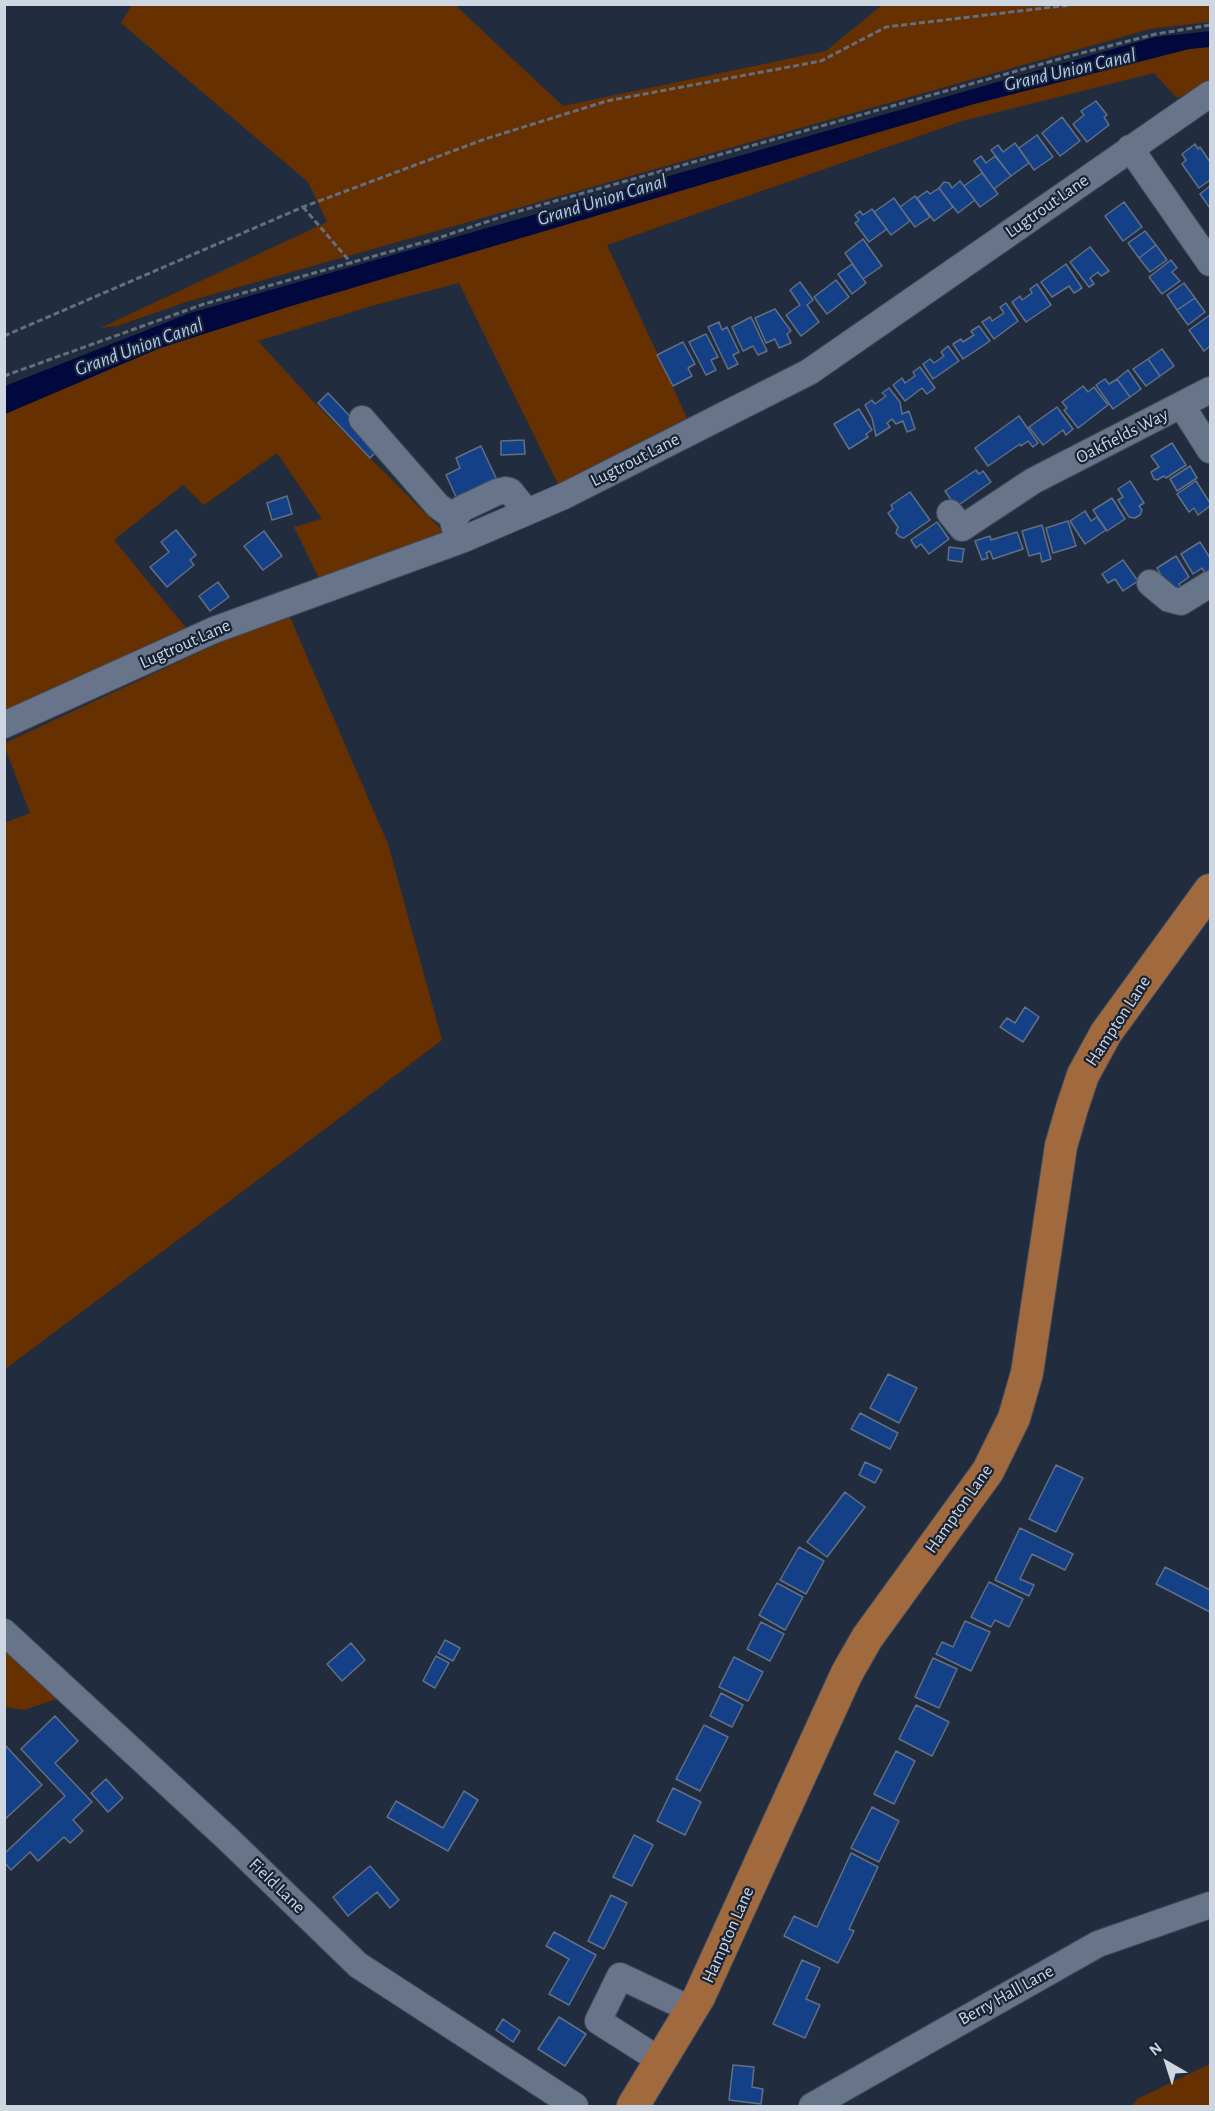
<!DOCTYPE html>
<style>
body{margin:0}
#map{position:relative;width:1215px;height:2111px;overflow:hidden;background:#212d3f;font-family:"Alegreya Sans",sans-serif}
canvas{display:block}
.frame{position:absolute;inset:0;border:6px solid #ced6e2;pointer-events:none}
.north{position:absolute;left:1137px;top:2033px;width:60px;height:60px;-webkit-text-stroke:4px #182335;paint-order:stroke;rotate:321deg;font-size:16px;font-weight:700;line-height:24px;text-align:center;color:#ced6e2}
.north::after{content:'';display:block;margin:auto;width:21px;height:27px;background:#ced6e2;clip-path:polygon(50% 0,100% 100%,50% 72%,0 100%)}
</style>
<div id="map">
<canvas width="1215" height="2111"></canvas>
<div class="frame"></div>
<div class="north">N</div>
</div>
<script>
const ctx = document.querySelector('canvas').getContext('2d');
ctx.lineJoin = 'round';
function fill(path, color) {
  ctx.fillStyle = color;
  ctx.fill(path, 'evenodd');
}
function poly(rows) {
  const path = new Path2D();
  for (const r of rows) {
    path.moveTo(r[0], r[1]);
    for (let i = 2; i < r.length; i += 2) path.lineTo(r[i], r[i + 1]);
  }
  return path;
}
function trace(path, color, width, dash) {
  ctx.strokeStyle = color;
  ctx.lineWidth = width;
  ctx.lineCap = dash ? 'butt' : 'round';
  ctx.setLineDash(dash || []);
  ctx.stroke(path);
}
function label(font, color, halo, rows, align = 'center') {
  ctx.font = font + ' "Alegreya Sans",sans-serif';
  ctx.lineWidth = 4.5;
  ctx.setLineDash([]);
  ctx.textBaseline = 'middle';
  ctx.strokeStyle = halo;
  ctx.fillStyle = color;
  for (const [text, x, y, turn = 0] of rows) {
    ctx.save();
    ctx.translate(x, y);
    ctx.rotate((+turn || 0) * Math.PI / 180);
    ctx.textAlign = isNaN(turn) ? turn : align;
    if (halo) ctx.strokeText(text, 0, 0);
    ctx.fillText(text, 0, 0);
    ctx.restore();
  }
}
fill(poly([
 [132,5,455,5,563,106,826,51,882,5,1210,5,1210,22,1150,29,189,301,117,326,100,328,327,222,308,182,121,23],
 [1210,47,1210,81,1177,98,1154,73,962,121,607,245,687,418,558,484,459,283,375,305,258,341,311,399,447,535,319,578,294,527,322,519,277,453,204,505,183,485,114,540,187,629,5,711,4,414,160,348,291,306,974,104,1189,49],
 [289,615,388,844,442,1040,226,1204,5,1369,4,823,30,813,5,748,5,743,217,644],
 [4,1644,62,1697,24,1710,5,1707],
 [1210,2064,1210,2106,1132,2106,1137,2099]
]), '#673001');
fill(poly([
 [1210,31,1210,47,1189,49,974,104,291,306,160,348,5,414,5,386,190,313,1155,37]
]), '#00083d');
const building = poly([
 [1096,101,1107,115,1104,117,1109,125,1087,142,1073,124,1084,115,1081,111,1096,101],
 [1062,117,1080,141,1060,156,1042,133,1062,117],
 [1037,135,1053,157,1034,170,1019,148,1037,135],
 [1015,143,1029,163,1011,176,991,150,998,145,1003,152,1015,143],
 [1195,144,1198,149,1200,147,1210,162,1210,180,1199,188,1182,164,1186,160,1182,154,1195,144],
 [981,156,986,163,995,156,1011,176,994,189,974,161,981,156],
 [982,173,998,194,980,207,964,186,982,173],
 [960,181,975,200,958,213,939,188,944,182,949,183,952,188,960,181],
 [1210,186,1210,208,1200,194,1210,186],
 [939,188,953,207,934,221,917,198,927,191,930,194,939,188],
 [915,196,930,217,915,227,900,207,915,196],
 [894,198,910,221,891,235,874,212,894,198],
 [1124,202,1142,227,1123,241,1105,216,1124,202],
 [872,209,887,229,869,242,855,223,859,220,855,215,860,211,863,215,872,209],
 [1145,231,1156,245,1139,258,1128,243,1145,231],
 [863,239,882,266,863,279,845,253,863,239],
 [1156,245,1167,260,1150,272,1139,258,1156,245],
 [1090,247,1109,271,1101,276,1098,272,1090,278,1094,284,1089,287,1070,262,1090,247],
 [1171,260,1177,268,1172,272,1180,281,1162,294,1149,277,1171,260],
 [852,264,866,283,852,294,838,274,852,264],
 [1066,264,1082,288,1074,293,1069,286,1052,297,1041,282,1066,264],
 [836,280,849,297,827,314,814,297,836,280],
 [800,282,813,300,807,305,819,322,801,336,786,315,800,305,790,290,800,282],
 [1184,283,1195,298,1177,310,1167,295,1184,283],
 [1037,284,1051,305,1026,322,1012,302,1020,296,1022,300,1032,293,1030,289,1037,284],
 [1195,298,1205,312,1188,325,1177,310,1195,298],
 [1006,303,1018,321,994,339,982,322,990,317,992,321,1004,313,1000,307,1006,303],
 [775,309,791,331,787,334,791,343,779,348,775,339,766,343,755,318,775,309],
 [1210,315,1210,346,1204,351,1189,330,1210,315],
 [751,317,767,351,758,355,753,346,743,351,732,327,751,317],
 [719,322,722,330,727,327,739,352,733,355,738,364,728,369,708,327,719,322],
 [979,326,990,341,963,359,953,344,961,339,963,342,974,335,971,331,979,326],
 [706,334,718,357,711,360,716,370,706,375,689,342,706,334],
 [683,342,695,364,688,368,692,376,673,386,657,355,683,342],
 [948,346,959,361,933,379,923,364,930,359,934,363,944,356,941,352,948,346],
 [1162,349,1174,366,1160,376,1148,359,1162,349],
 [1148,359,1160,376,1146,386,1133,369,1148,359],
 [920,367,935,388,927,394,922,388,905,401,893,385,902,378,905,383,915,376,913,372,920,367],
 [1128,370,1141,389,1130,397,1117,379,1128,370],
 [1105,379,1109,384,1117,379,1130,397,1113,409,1096,385,1105,379],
 [1083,386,1088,392,1094,387,1108,405,1078,428,1064,410,1067,408,1062,402,1083,386],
 [889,388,900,402,902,414,909,411,915,429,907,432,903,421,896,424,892,419,887,423,890,427,876,436,872,418,865,405,872,400,875,404,886,396,882,393,889,388],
 [328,393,380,448,370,458,318,403,328,393],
 [1057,407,1073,429,1066,435,1063,430,1043,445,1029,427,1057,407],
 [859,409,872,430,866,434,868,437,849,449,834,424,859,409],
 [1019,416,1038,443,1033,447,1028,441,1021,446,1020,444,988,466,975,448,1019,416],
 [524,440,525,454,501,455,501,441,524,440],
 [1172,443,1186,465,1166,478,1164,476,1157,480,1154,479,1151,472,1159,467,1151,456,1172,443],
 [481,446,497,480,457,499,446,475,460,468,456,458,481,446],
 [1190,466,1197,478,1177,491,1170,479,1190,466],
 [976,470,979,474,983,471,991,482,956,507,945,491,976,470],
 [1130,481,1144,503,1139,506,1142,510,1140,515,1135,518,1129,517,1118,500,1123,497,1118,489,1130,481],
 [1196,481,1210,503,1210,506,1198,515,1194,508,1189,512,1177,494,1196,481],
 [910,492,930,520,904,538,900,537,896,533,898,527,888,513,893,509,891,505,910,492],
 [287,496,292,514,272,520,267,503,287,496],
 [1112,498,1125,519,1107,531,1093,510,1112,498],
 [1085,511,1091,521,1097,517,1106,530,1085,544,1070,521,1085,511],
 [1068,521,1076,546,1053,553,1046,528,1068,521],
 [937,522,949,539,929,554,921,544,916,548,911,540,937,522],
 [1042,525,1051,559,1042,562,1040,553,1029,556,1022,531,1042,525],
 [176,530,196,555,190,560,194,565,167,587,150,567,169,552,161,542,176,530],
 [264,531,282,556,263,570,244,546,264,531],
 [1017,532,1023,549,993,559,990,551,986,553,988,558,982,560,975,541,990,536,991,540,1017,532],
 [1200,542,1210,558,1210,569,1205,573,1202,568,1193,574,1181,554,1200,542],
 [949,547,964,549,962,562,948,560,949,547],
 [1176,556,1189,577,1179,584,1181,588,1172,594,1157,568,1176,556],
 [1123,560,1138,581,1123,591,1115,579,1108,583,1102,574,1123,560],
 [218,582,229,597,210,611,199,596,218,582],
 [1025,1007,1039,1017,1023,1042,1000,1027,1007,1018,1015,1023,1025,1007],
 [888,1374,917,1388,899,1423,870,1408,888,1374],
 [860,1413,898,1433,890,1449,851,1429,860,1413],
 [865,1462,882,1470,875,1483,859,1475,865,1462],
 [1056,1465,1083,1478,1056,1532,1029,1519,1056,1465],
 [845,1492,865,1507,827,1557,807,1542,845,1492],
 [1020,1528,1073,1554,1065,1570,1032,1554,1020,1579,1034,1585,1029,1596,995,1580,1020,1528],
 [799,1547,824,1561,806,1594,780,1580,799,1547],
 [1165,1567,1210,1590,1210,1612,1156,1584,1165,1567],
 [989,1582,1023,1599,1009,1627,995,1620,991,1627,971,1617,989,1582],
 [777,1583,803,1597,785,1630,759,1615,777,1583],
 [965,1621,990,1632,971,1671,936,1654,942,1642,953,1647,965,1621],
 [761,1622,784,1634,770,1661,747,1649,761,1622],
 [445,1640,460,1648,453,1661,438,1653,445,1640],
 [351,1643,365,1660,342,1681,327,1664,351,1643],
 [436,1656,449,1663,435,1688,423,1681,436,1656],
 [734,1657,763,1672,748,1701,719,1687,734,1657],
 [933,1658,957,1669,939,1708,915,1697,933,1658],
 [721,1693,743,1705,732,1727,710,1716,721,1693],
 [916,1705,949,1722,932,1756,899,1739,916,1705],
 [55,1716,78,1741,55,1763,92,1802,73,1820,83,1831,70,1843,64,1837,38,1861,30,1852,11,1870,4,1862,4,1854,65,1796,21,1749,55,1716],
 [704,1725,728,1737,700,1791,676,1779,704,1725],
 [4,1744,42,1785,4,1820,4,1744],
 [896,1751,915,1761,894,1804,874,1794,896,1751],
 [106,1779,123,1798,108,1812,91,1793,106,1779],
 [673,1788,701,1802,685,1835,657,1821,673,1788],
 [464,1791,478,1800,448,1851,387,1817,396,1801,443,1828,464,1791],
 [872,1807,899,1821,879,1862,851,1848,872,1807],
 [634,1835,653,1845,632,1886,613,1877,634,1835],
 [851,1853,878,1867,849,1929,854,1931,838,1963,784,1936,794,1916,817,1927,851,1853],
 [370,1866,399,1900,390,1908,377,1892,348,1916,333,1897,370,1866],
 [611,1895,627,1903,604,1949,588,1941,611,1895],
 [554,1932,596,1955,569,2005,549,1994,569,1959,546,1946,554,1932],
 [802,1960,820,1968,806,1999,820,2005,805,2038,773,2024,802,1960],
 [559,2017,586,2034,565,2066,538,2049,559,2017],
 [503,2019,520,2031,513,2042,496,2030,503,2019],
 [733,2065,754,2067,752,2087,763,2089,761,2104,729,2100,733,2065]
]);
fill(building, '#144087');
trace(building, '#626f85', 1.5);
const minor = poly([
 [1130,148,1210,263],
 [1182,406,1210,450],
 [362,419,438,506,455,518],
 [950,513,962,528,1033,481,1210,390],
 [456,532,453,521,461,509,497,492,506,490,510,491,527,512],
 [1150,583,1169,599,1181,602,1210,584],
 [4,725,214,630,464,539,527,512,564,496,809,372,1210,94],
 [4,1632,229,1840,358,1965,575,2106],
 [661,2061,598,2021,620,1976,692,2010],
 [812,2106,1098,1944,1210,1905]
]);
const major = poly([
 [633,2106,699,1997,847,1673,867,1638,988,1471,1014,1418,1027,1373,1061,1146,1072,1108,1083,1075,1106,1033,1210,890]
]);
trace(minor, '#424b5b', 28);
trace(major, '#424b5b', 34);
trace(poly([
 [303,207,352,264],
 [4,336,303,207,485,139,607,101,821,61,886,27,1078,4],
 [4,376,204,304,435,239,516,212,1070,56,1156,34,1210,25]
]), '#646e7e', 3, [6, 3]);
trace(minor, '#67748a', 26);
trace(major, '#a06a3e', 32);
label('18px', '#ced6e2', '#182335', [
 ["Lugtrout Lane",1047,206,-35],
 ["Oakfields Way",1122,436,-27],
 ["Lugtrout Lane",635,460,-27],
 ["Lugtrout Lane",185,644,-24],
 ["Hampton Lane",1118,1021,-57],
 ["Hampton Lane",959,1509,-55],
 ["Field Lane",277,1886,44],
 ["Hampton Lane",728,1935,-66],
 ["Berry Hall Lane",1006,1995,-29]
]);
label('italic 20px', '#afc8f1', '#182335', [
 ["Grand Union Canal",1070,70,-13],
 ["Grand Union Canal",602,200,-17],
 ["Grand Union Canal",139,347,-20]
]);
</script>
